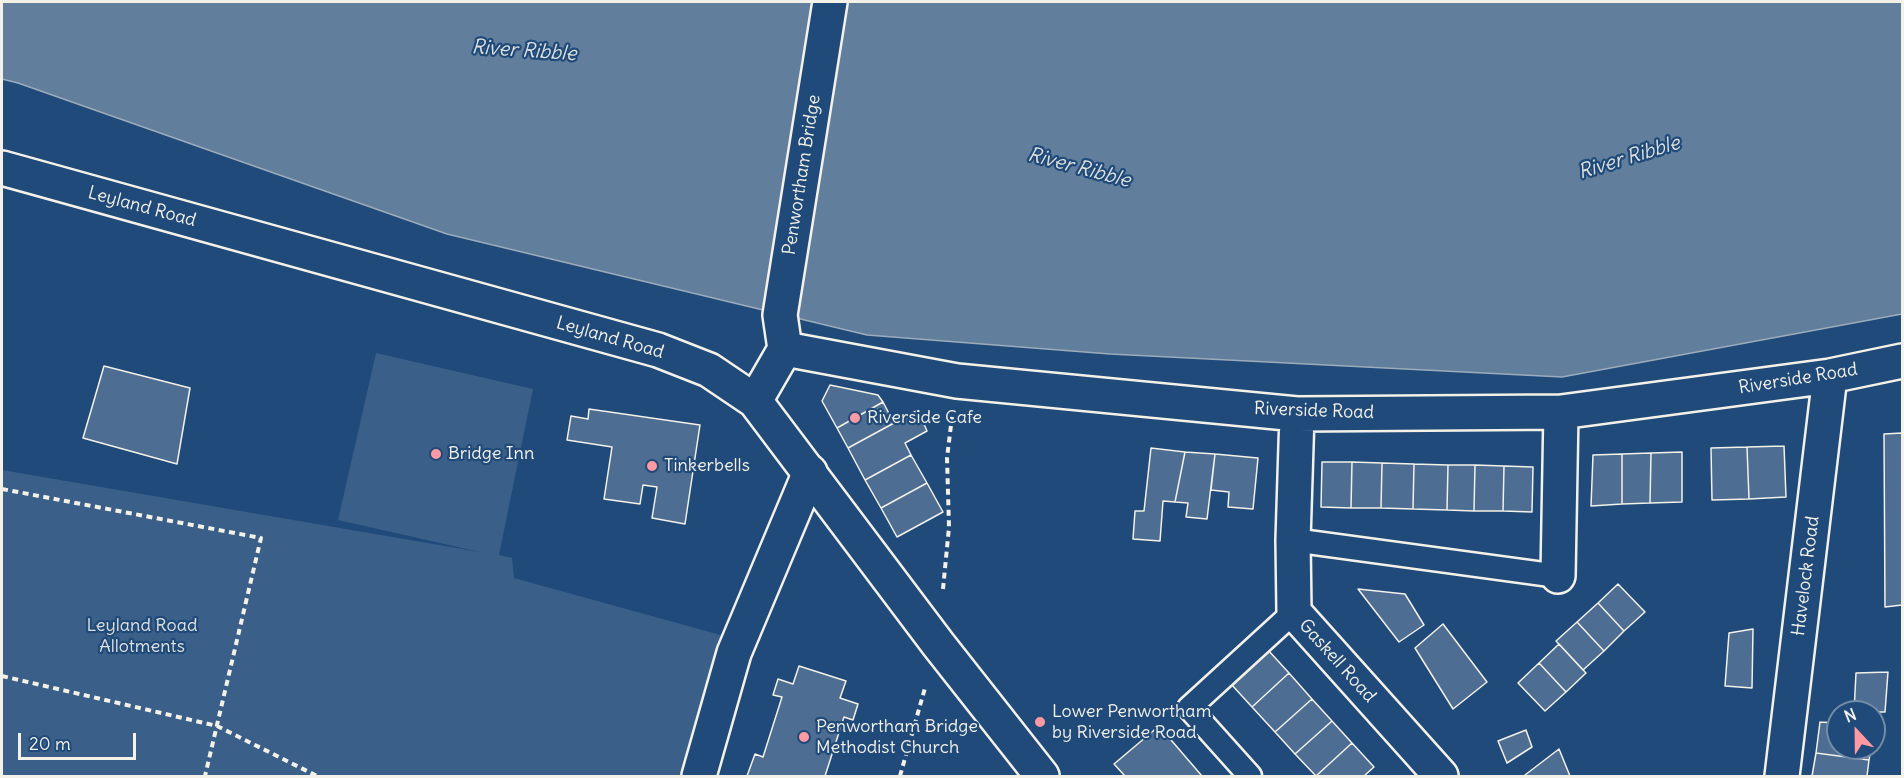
<!DOCTYPE html>
<style>
body{margin:0}
#map{position:relative;width:1904px;height:778px;overflow:hidden;background:#1f4a7a;font-family:Delius,sans-serif}
canvas{display:block}
.frame{position:absolute;inset:0;border:3px solid #f4f1e8;pointer-events:none}
.north{position:absolute;left:1826px;top:700px;width:60px;height:60px;box-sizing:border-box;background:#1f4a7a;border:2px solid #748da6;border-radius:50%;rotate:338deg;font-size:16px;font-weight:700;line-height:24px;text-align:center;color:#f4f1e8}
.north::after{content:'';display:block;margin:auto;width:21px;height:27px;background:#ff9aa2;clip-path:polygon(50% 0,100% 100%,50% 72%,0 100%)}
.scale{position:absolute;left:18px;top:733px;width:118px;height:27px;box-sizing:border-box;border:3px solid #f4f1e8;border-top:0;padding-left:8px;font-size:18px;line-height:21px;white-space:nowrap;color:#f4f1e8;-webkit-text-stroke:4px #1f4a7a;paint-order:stroke}
</style>
<div id="map">
<canvas width="1904" height="778"></canvas>
<div class="frame"></div>
<div class="north">N</div>
<div class="scale">20 m</div>
</div>
<script>
const ctx = document.querySelector('canvas').getContext('2d');
ctx.lineJoin = 'round';
function fill(path, color) {
  ctx.fillStyle = color;
  ctx.fill(path, 'evenodd');
}
function poly(rows) {
  const path = new Path2D();
  for (const r of rows) {
    path.moveTo(r[0], r[1]);
    for (let i = 2; i < r.length; i += 2) path.lineTo(r[i], r[i + 1]);
  }
  return path;
}
function trace(path, color, width, dash) {
  ctx.strokeStyle = color;
  ctx.lineWidth = width;
  ctx.lineCap = dash ? 'butt' : 'round';
  ctx.setLineDash(dash || []);
  ctx.stroke(path);
}
function label(font, color, halo, rows, align = 'center') {
  ctx.font = font + ' Delius,sans-serif';
  ctx.lineWidth = 4.5;
  ctx.setLineDash([]);
  ctx.textBaseline = 'middle';
  ctx.strokeStyle = halo;
  ctx.fillStyle = color;
  for (const [text, x, y, turn = 0] of rows) {
    ctx.save();
    ctx.translate(x, y);
    ctx.rotate((+turn || 0) * Math.PI / 180);
    ctx.textAlign = isNaN(turn) ? turn : align;
    if (halo) ctx.strokeText(text, 0, 0);
    ctx.fillText(text, 0, 0);
    ctx.restore();
  }
}
fill(poly([
 [376,353,533,389,499,555,512,558,514,578,728,637,684,776,2,776,2,470,480,552,338,520]
]), '#3a5f88');
const water = poly([
 [2,2,1902,2,1902,314,1562,377,1110,354,867,335,447,234,18,83,2,79,2,2]
]);
fill(water, '#627e9d');
trace(water, '#9cacbb', 1.5);
const building = poly([
 [104,366,190,388,177,464,83,438,104,366],
 [830,385,878,395,883,402,837,428,822,401,830,385],
 [883,402,894,423,848,448,837,428,883,402],
 [589,409,700,425,685,524,652,518,657,487,643,485,640,504,604,499,612,447,567,440,571,416,588,419,589,409],
 [918,410,927,431,905,443,911,455,865,480,848,448,918,410],
 [1902,433,1902,605,1885,607,1884,434,1902,433],
 [1784,446,1786,497,1749,499,1747,447,1784,446],
 [1747,447,1749,499,1712,500,1711,448,1747,447],
 [1151,448,1185,452,1175,502,1163,501,1160,541,1133,539,1135,511,1144,511,1151,448],
 [1185,452,1215,454,1207,519,1186,517,1188,503,1175,502,1185,452],
 [1682,452,1682,502,1650,503,1651,453,1682,452],
 [1651,453,1650,503,1622,504,1622,454,1651,453],
 [1215,454,1258,458,1253,509,1228,507,1229,492,1211,490,1215,454],
 [1622,454,1622,504,1591,506,1593,455,1622,454],
 [911,455,927,483,881,508,865,480,911,455],
 [1322,462,1352,462,1351,508,1321,507,1322,462],
 [1352,462,1382,463,1381,508,1351,508,1352,462],
 [1382,463,1414,464,1413,509,1381,508,1382,463],
 [1414,464,1448,465,1447,510,1413,509,1414,464],
 [1448,465,1475,465,1474,511,1447,510,1448,465],
 [1475,465,1504,466,1503,511,1474,511,1475,465],
 [1504,466,1533,467,1532,512,1503,511,1504,466],
 [927,483,943,512,897,537,881,508,927,483],
 [1618,584,1645,612,1624,631,1598,603,1618,584],
 [1358,589,1405,594,1424,625,1399,642,1358,589],
 [1598,603,1624,631,1604,651,1577,622,1598,603],
 [1577,622,1604,651,1583,670,1556,641,1577,622],
 [1443,624,1487,682,1453,709,1415,648,1443,624],
 [1753,629,1752,688,1725,686,1729,633,1753,629],
 [1559,644,1586,673,1566,692,1539,663,1559,644],
 [1268,650,1289,673,1252,707,1231,684,1268,650],
 [1539,663,1566,692,1545,711,1518,683,1539,663],
 [799,666,846,681,840,698,858,704,853,720,844,717,825,776,827,776,747,776,755,754,763,757,782,697,773,695,778,679,793,684,799,666],
 [1888,672,1885,712,1854,712,1856,673,1888,672],
 [1289,673,1312,699,1275,732,1252,707,1289,673],
 [1312,699,1332,721,1295,754,1275,732,1312,699],
 [1332,721,1352,743,1316,776,1295,754,1332,721],
 [1820,722,1838,723,1838,748,1871,748,1869,760,1816,753,1820,722],
 [1159,726,1202,776,1125,776,1114,764,1159,726],
 [1526,730,1532,747,1507,763,1498,741,1526,730],
 [1352,743,1374,767,1364,776,1316,776,1352,743],
 [1559,749,1570,776,1526,776,1525,775,1559,749],
 [1816,753,1869,760,1867,776,1812,776,1816,753]
]);
fill(building, '#4d6e92');
trace(building, '#f4f1e8', 1.5);
const lane = poly([
 [1293,540,1558,576],
 [1250,776,1189,708,1294,612]
]);
const street = poly([
 [785,349,957,381,1297,414,1561,412,1830,376,1902,361],
 [785,349,780,315,830,2],
 [755,401,785,349],
 [1297,414,1293,540,1294,612,1441,776],
 [1558,576,1561,412],
 [699,776,734,653,810,472],
 [1782,776,1830,376]
]);
const secondary = poly([
 [2,168,658,350,709,370,755,401,938,644,1042,776]
]);
trace(lane, '#f4f1e8', 27);
trace(street, '#f4f1e8', 38);
trace(secondary, '#f4f1e8', 38);
trace(poly([
 [2,489,261,538,205,776],
 [943,589,949,527,947,458,952,417],
 [2,676,217,726,317,776],
 [900,776,925,688]
]), '#f4f1e8', 4, [6, 4.5]);
trace(lane, '#1f4a7a', 22);
trace(street, '#1f4a7a', 33);
trace(secondary, '#1f4a7a', 33);
for (const [x, y, r, color] of [
 [855,418,6,"#ff9aa2"],
 [436,454,6,"#ff9aa2"],
 [652,466,6,"#ff9aa2"],
 [1040,722,6,"#ff9aa2"],
 [804,737,6,"#ff9aa2"]
]) {
  const dot = new Path2D();
  dot.arc(x, y, r, 0, 2 * Math.PI);
  ctx.fillStyle = color;
  ctx.fill(dot);
  trace(dot, '#1f4a7a', 2);
}
label('18px', '#f4f1e8', '#1f4a7a', [
 ["Penwortham Bridge",802,175,-81],
 ["Leyland Road",142,207,15],
 ["Leyland Road",610,338,16],
 ["Riverside Road",1798,379,-9],
 ["Riverside Road",1314,411,2],
 ["Havelock Road",1806,576,-83],
 ["Gaskell Road",1337,661,48]
]);
label('18px', '#f4f1e8', '#1f4a7a', [
 ["Riverside Cafe",867,418],
 ["Bridge Inn",448,454],
 ["Tinkerbells",664,466],
 ["Lower Penwortham",1052,712],
 ["by Riverside Road",1052,733],
 ["Penwortham Bridge",816,727],
 ["Methodist Church",816,748]
], 'left');
label('18px', '#e1e2de', '#1f4a7a', [
 ["Leyland Road",142,626],
 ["Allotments",142,647]
]);
label('italic 20px', '#dee0dd', '#1f4a7a', [
 ["River Ribble",524,51,4],
 ["River Ribble",1629,158,-17],
 ["River Ribble",1079,168,15]
]);
</script>
